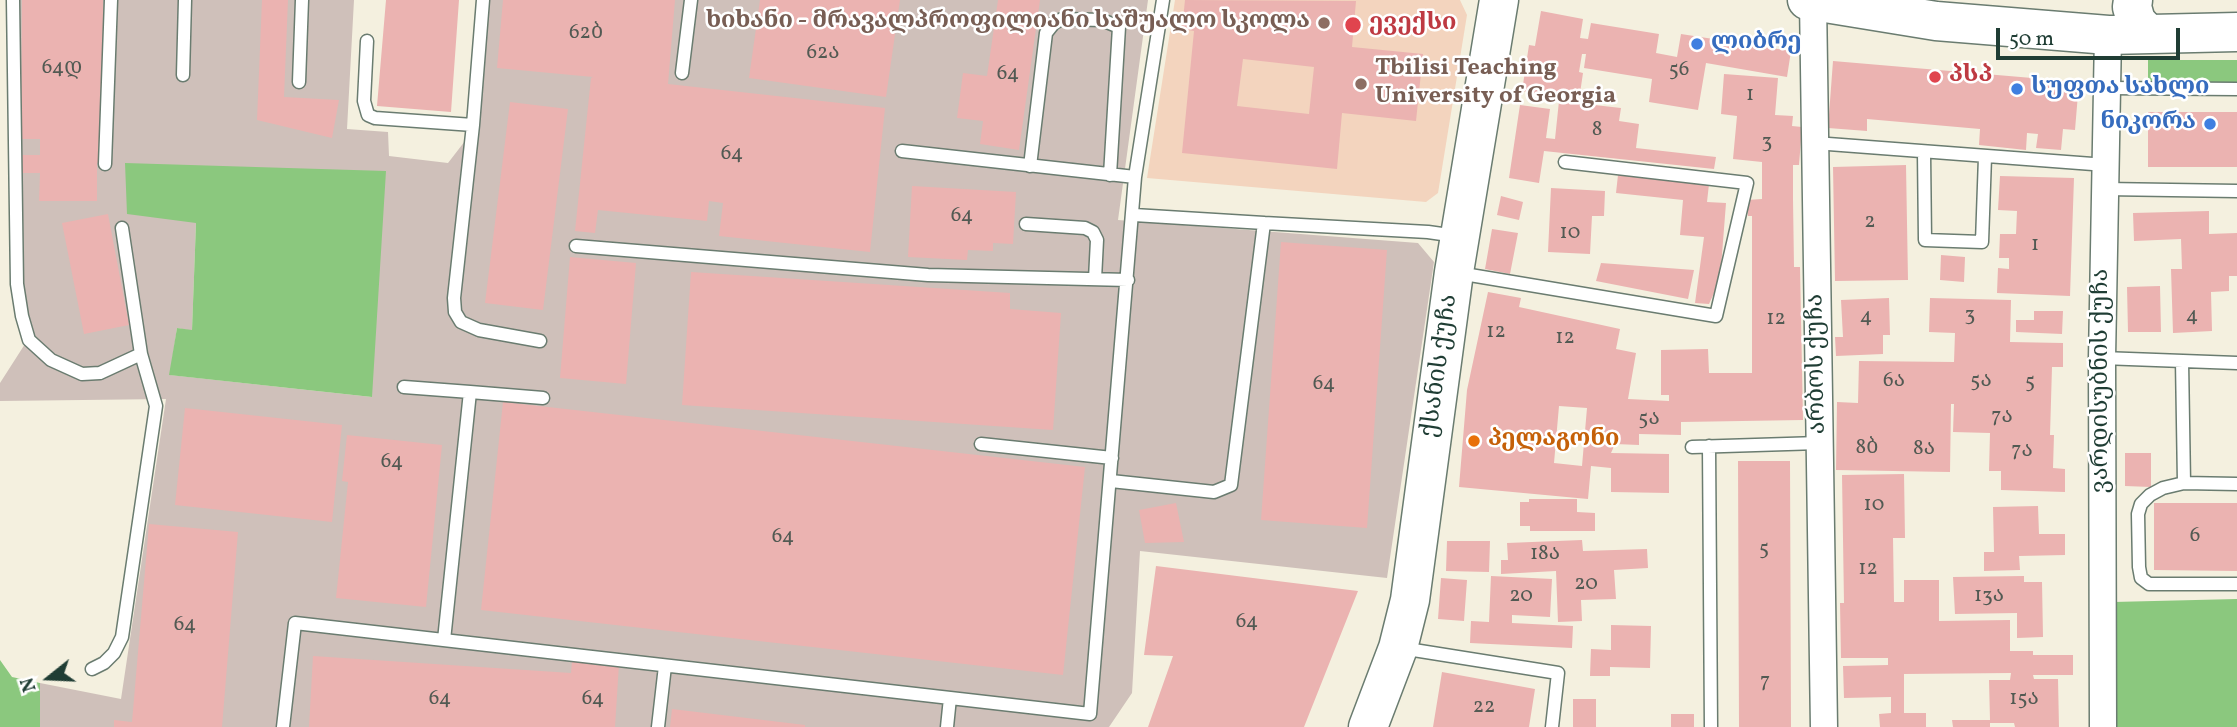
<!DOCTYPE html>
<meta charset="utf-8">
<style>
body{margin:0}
#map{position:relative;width:2237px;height:727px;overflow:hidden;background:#f4f0df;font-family:Vollkorn,serif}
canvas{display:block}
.north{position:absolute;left:14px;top:643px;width:70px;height:70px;-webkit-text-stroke:5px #fff;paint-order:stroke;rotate:252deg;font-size:19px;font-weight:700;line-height:28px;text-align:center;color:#1f3d34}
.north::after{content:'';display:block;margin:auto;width:24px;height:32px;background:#1f3d34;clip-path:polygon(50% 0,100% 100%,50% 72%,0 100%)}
.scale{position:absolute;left:1996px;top:28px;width:184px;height:32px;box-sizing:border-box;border:4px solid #1f3d34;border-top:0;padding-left:9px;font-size:21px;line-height:24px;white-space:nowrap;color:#1f3d34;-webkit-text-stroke:5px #fff;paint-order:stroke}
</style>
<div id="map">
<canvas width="2237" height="727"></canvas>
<div class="north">N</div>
<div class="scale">50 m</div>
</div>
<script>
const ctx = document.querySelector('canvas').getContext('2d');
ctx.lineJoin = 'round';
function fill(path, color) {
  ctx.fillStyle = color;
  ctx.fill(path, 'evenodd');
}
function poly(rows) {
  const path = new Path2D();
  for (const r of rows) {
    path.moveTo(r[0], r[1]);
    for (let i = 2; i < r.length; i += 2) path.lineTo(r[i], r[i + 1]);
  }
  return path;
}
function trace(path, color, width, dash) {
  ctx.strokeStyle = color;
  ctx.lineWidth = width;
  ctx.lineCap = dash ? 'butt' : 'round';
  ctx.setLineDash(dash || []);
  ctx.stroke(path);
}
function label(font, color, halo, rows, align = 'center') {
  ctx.font = font + ' Vollkorn,"Noto Serif Georgian",serif';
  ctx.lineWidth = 5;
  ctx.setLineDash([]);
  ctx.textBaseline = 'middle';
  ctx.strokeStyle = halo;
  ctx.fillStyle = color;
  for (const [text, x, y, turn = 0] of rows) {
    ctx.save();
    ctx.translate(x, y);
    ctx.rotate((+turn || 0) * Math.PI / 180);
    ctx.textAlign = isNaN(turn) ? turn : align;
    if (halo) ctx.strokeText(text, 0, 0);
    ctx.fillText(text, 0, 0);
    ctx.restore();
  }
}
fill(poly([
 [1175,0,1460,0,1467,15,1438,193,1426,202,1147,178]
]), '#f3d4be');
fill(poly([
 [6,0,354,0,347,129,388,132,389,156,448,163,465,141,476,0,1148,0,1118,220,1418,243,1434,262,1387,578,1140,551,1132,693,1109,727,40,727,40,683,121,699,166,399,0,401,0,383,25,344,12,284],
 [196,223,372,397,170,375,177,328,192,331]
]), '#cfc0ba');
fill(poly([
 [2148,60,2237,60,2237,85,2148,85],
 [125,163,386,171,372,397,169,375,177,328,192,330,196,223,127,214],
 [2237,599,2237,727,2116,727,2113,602],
 [0,660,12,677,40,683,40,727,0,727]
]), '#8bc87e');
fill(poly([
 [22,0,103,0,102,163,97,163,97,201,39,201,40,173,21,173,21,155,40,155,40,139,21,139],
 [262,0,288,0,284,97,339,100,332,138,257,120],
 [386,0,459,0,451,112,377,106],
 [503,0,675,0,668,84,885,108,870,252,719,236,723,203,709,201,707,221,598,210,595,233,575,231,591,78,593,77,497,68],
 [760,0,900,0,886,97,749,78],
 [998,0,1040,0,1019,150,980,144,983,121,957,118,963,73,987,76],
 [1185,0,1356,1,1352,47,1423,54,1416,121,1342,113,1337,169,1182,153,1194,31,1182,29],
 [1243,59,1314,67,1309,114,1237,106],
 [1541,11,1583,19,1580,38,1588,39,1591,23,1659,34,1656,53,1677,57,1681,34,1791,51,1787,77,1706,63,1698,110,1649,102,1652,79,1584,68,1586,54,1582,54,1579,72,1583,73,1579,100,1522,91,1529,45,1535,46],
 [1833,61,2079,82,2075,130,2063,129,2061,150,2036,148,2038,134,2027,133,2026,150,1979,145,1980,129,1867,119,1867,131,1828,128],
 [1724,74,1778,78,1775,115,1793,116,1792,126,1802,127,1799,165,1793,165,1793,199,1794,267,1800,267,1803,420,1681,422,1681,435,1639,434,1639,445,1615,444,1611,453,1669,454,1669,493,1611,492,1611,468,1591,466,1588,499,1459,487,1467,390,1488,292,1521,298,1519,307,1620,329,1616,349,1636,353,1628,399,1669,401,1669,395,1661,395,1661,350,1708,349,1709,373,1752,373,1752,216,1748,216,1747,200,1762,199,1762,162,1733,159,1737,116,1721,114],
 [1559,406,1587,408,1582,466,1554,463],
 [1559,101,1621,108,1619,121,1639,124,1636,148,1716,157,1714,169,1544,151,1539,183,1509,178,1520,105,1550,109,1546,138,1555,139],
 [510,102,568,109,543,310,485,303],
 [2148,112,2237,112,2237,167,2148,167],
 [1906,165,1908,280,1835,281,1833,167],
 [1618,175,1709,184,1707,202,1726,203,1720,280,1709,304,1695,303,1704,237,1680,235,1683,200,1616,193],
 [2000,176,2074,178,2070,296,1997,293,1998,268,2009,269,2009,258,1999,258,2000,234,2016,234,2017,211,1998,210],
 [912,186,1016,192,1013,244,993,243,993,251,968,250,967,260,908,257],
 [1551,188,1605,191,1604,216,1592,216,1590,254,1548,252],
 [1501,196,1523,202,1519,220,1497,215],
 [2209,211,2209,234,2237,233,2237,276,2229,276,2229,291,2211,292,2212,331,2173,333,2171,269,2182,269,2181,239,2134,241,2133,213],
 [108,214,129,325,84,334,62,223],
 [1492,229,1518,233,1510,274,1485,269],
 [1281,242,1387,250,1367,528,1261,520],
 [1941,255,1965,257,1964,282,1940,280],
 [570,257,636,263,626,384,560,378],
 [1601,263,1694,270,1688,299,1596,281],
 [691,272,1010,293,1010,309,1061,313,1053,430,682,405],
 [2160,286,2161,332,2128,332,2127,287],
 [1889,298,1890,335,1883,335,1883,354,1836,356,1835,337,1843,337,1841,300],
 [1930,298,2011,300,2010,342,2063,343,2063,367,2052,367,2050,435,2054,435,2053,468,2065,469,2065,492,2001,490,2001,471,1989,471,1990,433,1953,432,1954,404,1951,404,1950,472,1836,470,1837,402,1858,403,1859,361,1954,362,1955,333,1929,332],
 [2034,311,2063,311,2062,334,2016,332,2016,320,2034,320],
 [503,402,1085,467,1063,675,481,610],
 [185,408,342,425,332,522,175,505],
 [347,435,442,445,426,607,336,598,348,482,342,481],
 [2125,453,2151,453,2151,487,2125,486],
 [1738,461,1790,461,1791,727,1739,727],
 [1904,474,1905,538,1893,538,1894,602,1904,602,1904,580,1939,580,1939,621,2010,620,2010,651,2033,651,2033,655,2073,655,2073,675,2033,675,2034,679,2058,679,2059,727,2015,727,2014,723,1990,723,1990,727,1953,727,1952,720,1990,720,1989,680,2010,680,2011,673,1904,674,1904,713,1926,713,1926,727,1880,727,1879,714,1891,713,1891,697,1844,698,1843,666,1888,665,1888,658,1841,658,1840,603,1844,603,1842,475],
 [1529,499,1577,499,1577,512,1595,513,1595,531,1530,531,1530,526,1520,526,1520,502,1529,502],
 [1176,503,1184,542,1145,543,1139,510],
 [2154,503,2237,503,2237,571,2154,570],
 [2038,506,2039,534,2065,534,2065,555,2019,556,2020,570,1984,571,1984,552,1994,552,1993,507],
 [149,524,238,532,222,727,114,727,114,720,132,722],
 [1582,540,1583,551,1647,549,1648,568,1614,570,1616,599,1581,600,1582,621,1558,622,1556,571,1501,574,1501,560,1508,560,1507,543],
 [1447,541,1490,541,1489,572,1446,571],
 [1156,566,1358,591,1304,727,1148,727,1173,656,1144,655],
 [1491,576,1552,579,1550,617,1512,615,1512,623,1573,626,1572,648,1470,643,1471,621,1489,622],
 [2024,576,2024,582,2042,582,2043,637,2017,638,2017,613,1955,614,1953,577],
 [1441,578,1467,580,1464,621,1438,619],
 [1611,625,1651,626,1650,668,1610,667,1610,676,1590,676,1591,649,1611,650],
 [313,656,571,673,572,661,619,664,615,727,309,727],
 [1442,672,1535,689,1529,727,1433,727],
 [1573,699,1596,699,1596,727,1573,727],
 [672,709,805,725,805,727,670,727],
 [1671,714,1694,714,1694,727,1671,727]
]), '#ebb3b1');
const lane = poly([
 [13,0,17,284,22,316,29,340,51,360,82,374,100,373,141,354],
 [483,0,473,125,454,298,455,312,461,322,479,330,540,341],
 [367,41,364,101,368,115,375,118,473,125],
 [682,73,691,0],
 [183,75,185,0],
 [299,82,302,0],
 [2107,88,2237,89],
 [1815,143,2106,165],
 [902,151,1135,177],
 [1924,153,1925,240,1982,242,1985,157],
 [105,164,111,0],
 [1030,166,1046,33,1054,23,1062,19,1102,20,1119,27,1110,175],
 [2105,189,2237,191],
 [1264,223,1428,232,1456,236],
 [1026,224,1085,228,1093,232,1097,240,1095,279],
 [576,246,928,275,1128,280],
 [1458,273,1716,316,1747,183,1565,162],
 [2102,358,2237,363],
 [2182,361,2184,483,2237,484],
 [404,387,470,392,444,640],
 [470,392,543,398],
 [981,444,1112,458],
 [1709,446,1711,727],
 [1692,447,1819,443],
 [1111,481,1214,492,1231,485,1264,223,1134,215],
 [2184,483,2163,488,2150,495,2141,504,2138,514,2139,567,2141,578,2149,584,2237,584],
 [1401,648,1558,673,1552,727],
 [92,669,104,663,114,653,122,637,156,406,141,354,122,228],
 [283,727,295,623,1090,714,1135,177,1163,0],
 [658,727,665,666],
 [947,727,950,698]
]);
const street = poly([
 [1813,1,1824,727],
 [2103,727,2102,358,2108,35]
]);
const primary = poly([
 [1807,0,1936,21,2108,35,2237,32],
 [2133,0,2132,7,2136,21,2147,33],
 [1368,727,1398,648,1410,600,1454,272,1499,0]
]);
trace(lane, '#6a7c70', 15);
trace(street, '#6a7c70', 29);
trace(primary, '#6a7c70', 41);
trace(lane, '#fff', 12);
trace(street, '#fff', 26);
trace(primary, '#fff', 38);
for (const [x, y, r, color] of [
 [1324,23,7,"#8d6e63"],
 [1353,25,9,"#e0444e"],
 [1697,44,7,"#3f7fe0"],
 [1935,77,7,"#e0444e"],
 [1361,84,7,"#8d6e63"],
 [2017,89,7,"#3f7fe0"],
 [2210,124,7,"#3f7fe0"],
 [1474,441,7,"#e8710a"]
]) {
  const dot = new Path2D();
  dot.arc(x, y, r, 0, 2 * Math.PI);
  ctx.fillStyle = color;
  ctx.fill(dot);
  trace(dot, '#fff', 2.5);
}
label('21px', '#525a53', null, [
 ["62ბ",586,34],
 ["62ა",823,54],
 ["64დ",62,69],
 ["56",1679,71],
 ["64",1008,75],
 ["1",1750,96],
 ["8",1597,131],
 ["3",1767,143],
 ["64",732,155],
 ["64",962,217],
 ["2",1870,223],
 ["10",1570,234],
 ["1",2035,246],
 ["3",1970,316],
 ["4",2192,317],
 ["4",1866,318],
 ["12",1776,320],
 ["12",1496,333],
 ["12",1565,339],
 ["6ა",1894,382],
 ["5ა",1981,382],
 ["5",2030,383],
 ["64",1324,385],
 ["7ა",2002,418],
 ["5ა",1649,420],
 ["8ბ",1867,449],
 ["8ა",1924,450],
 ["7ა",2022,452],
 ["64",392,463],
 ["10",1874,506],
 ["6",2195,537],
 ["64",783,538],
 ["5",1764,550],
 ["18ა",1545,555],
 ["12",1868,570],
 ["20",1586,585],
 ["20",1521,597],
 ["13ა",1989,597],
 ["64",1247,623],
 ["64",185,626],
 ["7",1765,683],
 ["64",440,700],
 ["64",593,700],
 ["15ა",2024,700],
 ["22",1484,708]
]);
label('bold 24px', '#785e54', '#fff', [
 ["ხიხანი - მრავალპროფილიანი საშუალო სკოლა",1310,23],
 ["Tbilisi Teaching",1375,70,"left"],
 ["University of Georgia",1375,98,"left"]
], 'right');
label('bold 24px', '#be3a42', '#fff', [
 ["ევექსი",1369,25],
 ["პსპ",1949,77]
], 'left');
label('bold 24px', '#366cbe', '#fff', [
 ["ლიბრე",1711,44],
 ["სუფთა სახლი",2031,89],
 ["ნიკორა",2196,124,"right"]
], 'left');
label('24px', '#1f3d34', '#fff', [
 ["არბოს ქუჩა",1818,364,-91],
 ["ქსანის ქუჩა",1441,366,-82],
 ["ვარდისუბნის ქუჩა",2103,381,-90]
]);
label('bold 24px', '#c56008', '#fff', [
 ["პელაგონი",1488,441]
], 'left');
</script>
